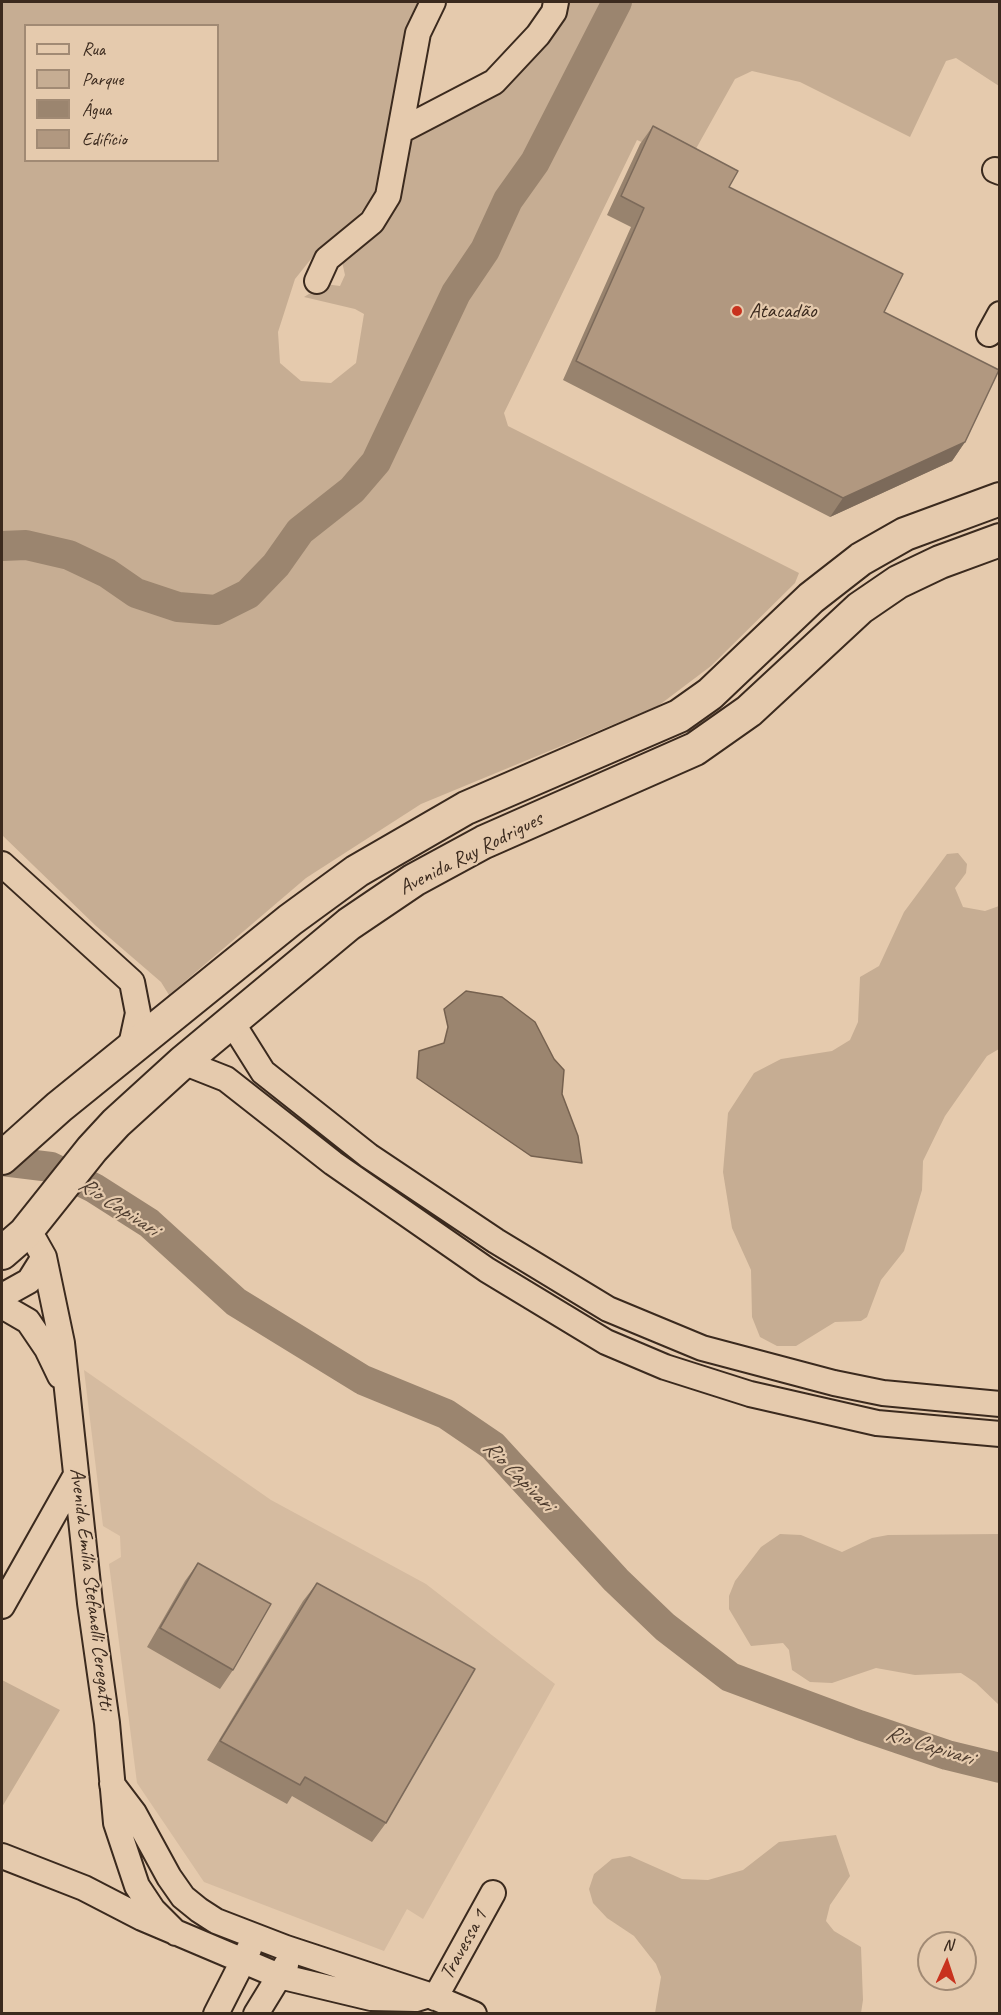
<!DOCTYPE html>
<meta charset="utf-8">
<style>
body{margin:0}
#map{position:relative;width:1001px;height:2015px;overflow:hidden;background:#e5caad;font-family:Caveat,sans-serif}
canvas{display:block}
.frame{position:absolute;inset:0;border:3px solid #3b2a1e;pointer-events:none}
.legend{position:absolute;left:24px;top:24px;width:195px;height:138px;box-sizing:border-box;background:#e5caad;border:2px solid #a18a74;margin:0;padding:8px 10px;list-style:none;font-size:18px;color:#3b2a1e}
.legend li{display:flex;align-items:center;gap:12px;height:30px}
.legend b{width:30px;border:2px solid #a18a74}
.north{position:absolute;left:917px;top:1931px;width:60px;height:60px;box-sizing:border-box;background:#e5caad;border:2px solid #a18a74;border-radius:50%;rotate:3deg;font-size:16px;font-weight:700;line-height:24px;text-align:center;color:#3b2a1e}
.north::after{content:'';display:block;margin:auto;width:21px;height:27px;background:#c8321e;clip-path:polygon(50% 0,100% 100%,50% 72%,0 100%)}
</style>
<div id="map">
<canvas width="1001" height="2015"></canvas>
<div class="frame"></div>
<ul class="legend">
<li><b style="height:8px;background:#e5caad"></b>Rua</li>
<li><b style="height:16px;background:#c6ad93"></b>Parque</li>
<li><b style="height:16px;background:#9b856f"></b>Água</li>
<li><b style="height:16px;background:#b19880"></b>Edifício</li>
</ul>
<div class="north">N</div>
</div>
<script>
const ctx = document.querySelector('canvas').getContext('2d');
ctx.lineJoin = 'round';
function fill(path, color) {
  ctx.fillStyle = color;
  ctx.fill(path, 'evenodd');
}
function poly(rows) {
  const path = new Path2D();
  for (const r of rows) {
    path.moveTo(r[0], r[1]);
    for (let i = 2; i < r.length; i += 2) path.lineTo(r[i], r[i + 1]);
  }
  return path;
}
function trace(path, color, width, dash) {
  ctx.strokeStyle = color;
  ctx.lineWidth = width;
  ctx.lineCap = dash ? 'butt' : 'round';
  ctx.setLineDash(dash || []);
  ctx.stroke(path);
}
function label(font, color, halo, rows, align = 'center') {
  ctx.font = font + ' Caveat,sans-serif';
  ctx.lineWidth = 4.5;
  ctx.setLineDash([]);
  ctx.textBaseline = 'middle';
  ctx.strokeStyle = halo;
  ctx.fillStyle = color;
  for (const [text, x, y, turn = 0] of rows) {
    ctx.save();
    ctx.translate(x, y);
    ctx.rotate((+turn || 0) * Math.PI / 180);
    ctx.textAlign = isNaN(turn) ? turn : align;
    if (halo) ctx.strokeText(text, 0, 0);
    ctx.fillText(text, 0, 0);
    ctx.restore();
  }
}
fill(poly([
 [84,1370,271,1500,426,1584,555,1684,423,1919,407,1909,384,1951,204,1882,137,1783,109,1564,121,1557,120,1536,103,1526]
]), '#d5bba0');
fill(poly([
 [2,2,420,2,415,11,377,191,358,216,319,249,295,279,278,332,280,363,301,381,331,383,356,363,364,314,355,309,304,297,325,284,340,286,345,275,341,257,412,136,500,89,564,2,999,2,999,86,956,58,946,61,910,137,800,82,752,71,735,79,688,163,637,140,504,413,508,426,799,573,795,583,711,666,658,706,421,804,306,878,169,995,161,982,96,926,2,835],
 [26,26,218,26,218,160,26,160],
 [958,853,967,864,966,873,955,888,963,907,985,911,999,906,999,1049,987,1056,945,1116,923,1161,922,1190,904,1251,881,1280,867,1317,861,1321,835,1322,796,1346,777,1346,760,1337,752,1317,751,1270,732,1228,723,1172,728,1113,754,1073,781,1059,832,1051,850,1040,858,1022,860,977,879,966,904,912,947,854],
 [780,1534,801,1535,842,1552,872,1538,888,1535,999,1534,999,1705,976,1683,961,1673,915,1675,876,1668,832,1683,810,1682,792,1670,789,1650,783,1643,751,1646,729,1609,729,1596,735,1581,761,1547],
 [2,1680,60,1710,2,1807],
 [836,1835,850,1876,830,1905,826,1921,834,1931,861,1947,863,2000,861,2013,655,2013,661,1977,656,1964,634,1936,607,1918,593,1903,589,1889,594,1874,612,1859,630,1856,682,1879,708,1880,743,1870,779,1842]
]), '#c6ad93');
const water = poly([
 [466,991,502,997,535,1022,554,1059,564,1070,562,1094,578,1136,582,1163,531,1156,417,1078,419,1051,444,1043,448,1027,444,1009,466,991]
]);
fill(water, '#9b856f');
trace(water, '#75614f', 1.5);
trace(poly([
 [2,546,26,545,69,555,107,573,136,593,178,607,216,610,248,594,276,565,300,531,352,490,376,462,456,293,485,250,508,200,535,162,617,2],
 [2,1161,51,1167,94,1188,149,1223,236,1302,363,1380,446,1414,493,1446,616,1580,665,1627,730,1677,859,1725,947,1755,1000,1768]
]), '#9b856f', 30);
const minor = poly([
 [400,131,494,82,538,35,554,12,556,2],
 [995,170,1000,172],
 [317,281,327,259,372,222,388,196,418,33,433,2],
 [989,334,1000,314],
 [2,864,132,982,138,1013,130,1050],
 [231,1021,263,1072,369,1156,496,1241,608,1309,702,1348,834,1383,883,1393,1000,1404],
 [183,1062,226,1079,333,1163,487,1270,606,1342,665,1367,750,1394,877,1423,1000,1434],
 [25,1233,35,1241,44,1257,62,1343,90,1603,107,1723,116,1823,137,1886,153,1910,176,1933],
 [2,1296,29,1281,44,1257],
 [2,1306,28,1321,47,1349,60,1376],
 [2,1606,76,1475],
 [112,1784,134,1813,169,1877,183,1897,199,1910,216,1921,286,1948,429,1995,474,2014],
 [2,1856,84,1888,142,1918,279,1976,371,1998,416,1999,429,1995],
 [435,1998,493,1893],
 [216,2014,249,1949],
 [256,2014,286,1965]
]);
const major = poly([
 [2,1158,59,1107,290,920,357,871,466,808,679,716,710,694,811,598,861,559,905,534,1000,499],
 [2,1253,25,1233,92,1149,116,1123,183,1062,349,924,414,880,484,842,695,749,749,711,860,608,898,582,940,562,1000,540]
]);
trace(minor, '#3b2a1e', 28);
trace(major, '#3b2a1e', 36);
trace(minor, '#e5caad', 24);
trace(major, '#e5caad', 32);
fill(poly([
 [653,126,884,312,965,442,952,461,830,517,563,380,631,227,607,215,640,144],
 [198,1563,233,1670,220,1689,147,1647,185,1581],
 [317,1583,386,1823,372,1842,292,1796,287,1804,207,1760,303,1601]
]), '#98836e');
fill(poly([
 [965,442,952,461,830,517,843,498]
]), '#7c6a5a');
const building = poly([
 [653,126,738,171,729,187,903,274,884,312,999,370,965,442,843,498,576,361,644,208,621,196,653,126],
 [198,1563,271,1604,233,1670,160,1628,198,1563],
 [317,1583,475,1669,386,1823,305,1777,300,1785,220,1741,317,1583]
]);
fill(building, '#b19880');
trace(building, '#7c6a5a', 1.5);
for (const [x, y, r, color] of [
 [737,311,6,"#c8321e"]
]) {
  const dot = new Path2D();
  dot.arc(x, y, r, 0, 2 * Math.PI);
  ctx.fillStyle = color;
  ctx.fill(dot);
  trace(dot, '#e5caad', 2);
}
label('21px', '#3b2a1e', '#e5caad', [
 ["Atacadão",749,311]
], 'left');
label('21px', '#3b2a1e', '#e5caad', [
 ["Avenida Ruy Rodrigues",471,854,-27],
 ["Avenida Emília Stefanelli Ceregatti",91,1589,83],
 ["Travessa 1",464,1945,-61]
]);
label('italic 22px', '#4e3c2e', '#e5caad', [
 ["Rio Capivari",118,1207,33],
 ["Rio Capivari",518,1476,45],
 ["Rio Capivari",929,1746,17]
]);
</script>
